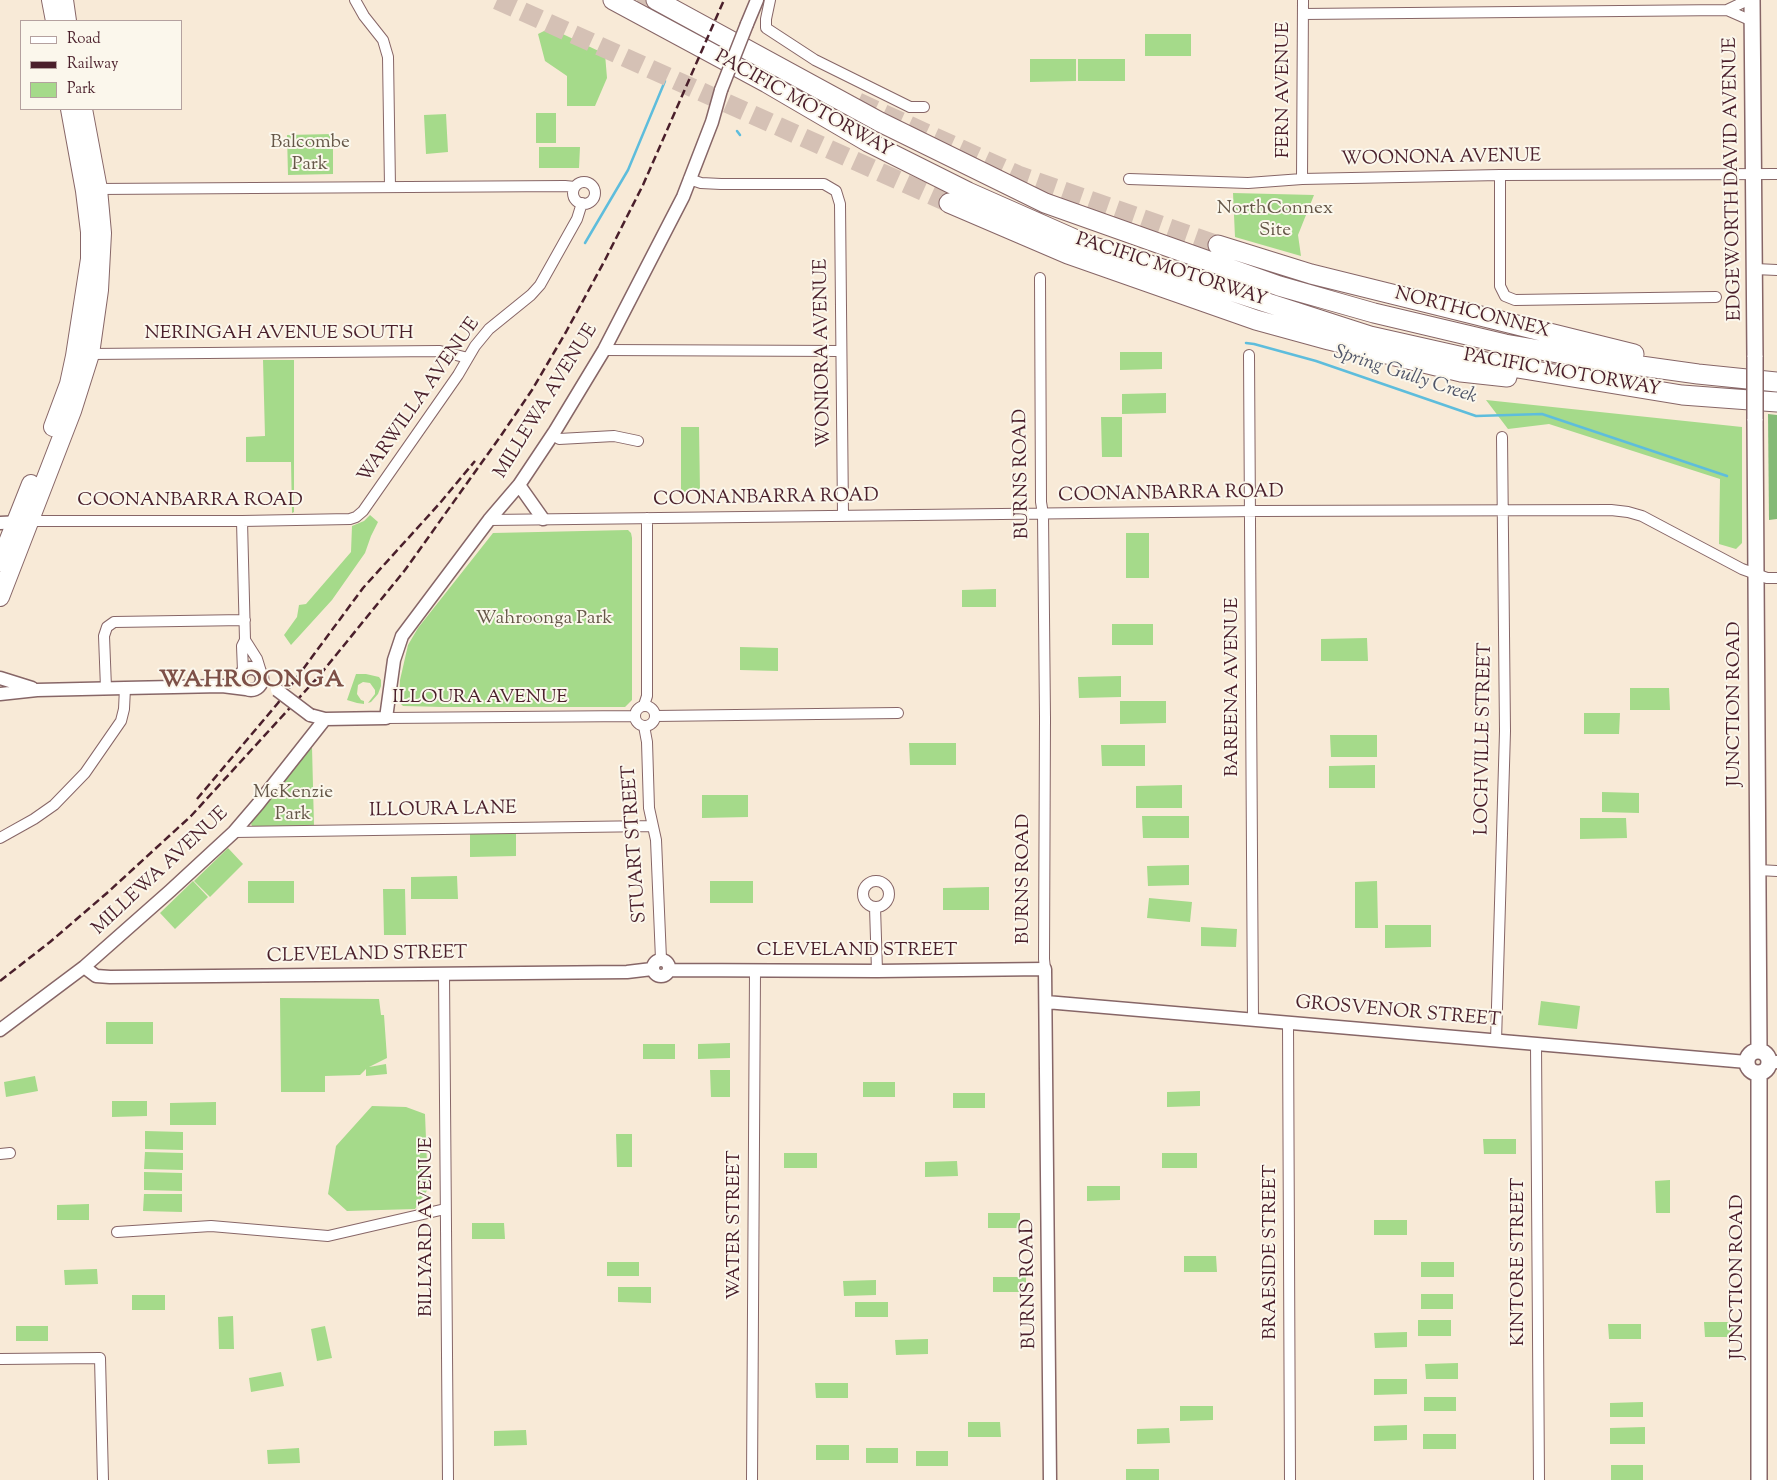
<!DOCTYPE html>
<style>
body{margin:0}
#map{position:relative;width:1777px;height:1480px;overflow:hidden;background:#f8ead7;font-family:"Sorts Mill Goudy",serif}
canvas{display:block}
.legend{position:absolute;left:20px;top:20px;width:162px;height:90px;box-sizing:border-box;background:#fbf7ec;border:1px solid #b4a19f;margin:0;padding:6px 9px;list-style:none;font-size:15px;color:#4a1f2b}
.legend li{display:flex;align-items:center;gap:10px;height:25px}
.legend b{width:25px;border:1px solid #b4a19f}
</style>
<div id="map">
<canvas width="1777" height="1480"></canvas>
<ul class="legend">
<li><b style="height:6px;background:#fff"></b>Road</li>
<li><b style="height:6px;background:#4a1f2b"></b>Railway</li>
<li><b style="height:14px;background:#a5da8a"></b>Park</li>
</ul>
</div>
<script>
const ctx = document.querySelector('canvas').getContext('2d');
ctx.lineJoin = 'round';
function fill(path, color) {
  ctx.fillStyle = color;
  ctx.fill(path, 'evenodd');
}
function poly(rows) {
  const path = new Path2D();
  for (const r of rows) {
    if (r.length === 3) {
      path.moveTo(r[0] + r[2], r[1]);
      path.arc(r[0], r[1], r[2], 0, 2 * Math.PI);
      continue;
    }
    path.moveTo(r[0], r[1]);
    for (let i = 2; i < r.length; i += 2) path.lineTo(r[i], r[i + 1]);
  }
  return path;
}
function trace(path, color, width, dash) {
  ctx.strokeStyle = color;
  ctx.lineWidth = width;
  ctx.lineCap = dash ? 'butt' : 'round';
  ctx.setLineDash(dash || []);
  ctx.stroke(path);
}
function label(font, color, halo, rows, align = 'center') {
  ctx.font = font + ' "Sorts Mill Goudy",serif';
  ctx.lineWidth = 4;
  ctx.setLineDash([]);
  ctx.textBaseline = 'middle';
  ctx.strokeStyle = halo;
  ctx.fillStyle = color;
  for (const [text, x, y, turn = 0] of rows) {
    ctx.save();
    ctx.translate(x, y);
    ctx.rotate((+turn || 0) * Math.PI / 180);
    ctx.textAlign = isNaN(turn) ? turn : align;
    if (halo) ctx.strokeText(text, 0, 0);
    ctx.fillText(text, 0, 0);
    ctx.restore();
  }
}
fill(poly([
 [550,28,605,54,607,78,595,106,567,106,567,76,545,61,538,34],
 [1145,34,1191,34,1191,56,1145,56],
 [1030,59,1076,59,1076,81,1030,82],
 [1078,59,1125,59,1125,81,1078,81],
 [536,113,556,113,556,143,536,143],
 [446,114,448,152,426,154,424,115],
 [333,134,333,174,288,175,287,135],
 [539,147,580,147,579,168,539,168],
 [1233,193,1314,195,1298,235,1301,256,1235,237],
 [1120,352,1162,352,1162,369,1120,370],
 [263,360,294,360,294,512,292,513,291,462,246,462,246,437,265,436],
 [1166,393,1166,413,1122,414,1122,394],
 [1486,400,1742,427,1742,543,1736,549,1719,544,1720,479,1549,424,1508,429],
 [1101,417,1122,417,1122,457,1102,457],
 [681,427,699,427,700,492,681,492],
 [370,515,378,522,371,536,365,553,332,600,291,645,284,635,297,617,299,605,306,604,351,552,352,526,364,521],
 [628,530,631,533,632,538,632,700,625,707,441,707,403,706,399,702,400,680,408,645,418,628,493,533],
 [1126,533,1149,533,1149,578,1126,578],
 [996,589,996,607,962,607,962,590],
 [1112,624,1153,624,1153,645,1112,645],
 [1367,638,1368,661,1321,661,1321,639],
 [740,647,778,648,778,671,740,670],
 [356,674,366,674,379,677,381,680,381,686,378,694,371,702,368,703,375,694,375,690,370,683,363,682,358,685,357,694,361,700,364,701,364,704,357,703,347,700],
 [1121,676,1121,697,1079,698,1078,677],
 [1630,688,1669,688,1670,710,1630,710],
 [1120,701,1166,701,1166,723,1120,724],
 [1584,713,1620,713,1619,734,1584,734],
 [1330,735,1377,735,1377,757,1331,757],
 [909,743,956,743,956,765,910,765],
 [1101,745,1145,745,1145,766,1102,766],
 [312,747,314,826,252,826,251,824,257,814],
 [1375,765,1375,788,1329,788,1329,766],
 [1182,785,1182,808,1136,808,1136,786],
 [1602,792,1639,793,1639,813,1602,812],
 [702,795,748,795,748,817,702,818],
 [1142,816,1189,816,1189,838,1143,838],
 [1580,818,1626,818,1627,838,1580,839],
 [470,834,516,834,516,856,470,857],
 [228,848,243,864,210,897,194,881],
 [1189,865,1189,885,1148,886,1147,866],
 [457,876,458,899,411,899,411,877],
 [193,881,208,897,175,929,160,913],
 [248,881,294,881,294,903,248,903],
 [710,881,753,881,753,903,710,903],
 [1377,881,1378,928,1355,928,1355,882],
 [989,887,989,910,943,910,943,888],
 [383,889,405,889,406,935,384,935],
 [1149,898,1192,902,1190,922,1147,918],
 [1385,925,1431,925,1431,947,1385,948],
 [1201,927,1237,929,1236,947,1201,946],
 [280,998,379,999,381,1015,384,1015,387,1058,369,1067,386,1064,387,1074,366,1076,366,1069,360,1075,325,1076,325,1092,281,1092],
 [1541,1001,1580,1006,1577,1029,1538,1025],
 [106,1022,153,1022,153,1044,106,1044],
 [730,1043,730,1058,698,1059,698,1044],
 [643,1044,675,1044,675,1059,643,1059],
 [710,1070,730,1070,730,1097,711,1097],
 [35,1076,38,1091,6,1097,4,1082],
 [863,1082,895,1082,895,1097,863,1097],
 [1200,1091,1200,1106,1167,1107,1167,1092],
 [953,1093,985,1093,985,1108,953,1108],
 [112,1101,147,1101,147,1116,112,1117],
 [216,1102,216,1125,170,1125,170,1103],
 [372,1106,406,1107,425,1114,428,1189,415,1209,347,1211,328,1194,336,1146],
 [145,1131,183,1132,183,1150,145,1149],
 [616,1134,632,1134,632,1167,617,1167],
 [1483,1139,1516,1139,1516,1154,1484,1154],
 [145,1152,183,1153,183,1170,144,1169],
 [784,1153,817,1153,817,1168,784,1168],
 [1162,1153,1197,1153,1197,1168,1162,1168],
 [957,1161,958,1176,925,1177,925,1162],
 [144,1172,182,1173,182,1191,144,1190],
 [1670,1180,1670,1213,1656,1213,1655,1181],
 [1087,1186,1120,1186,1120,1200,1087,1201],
 [144,1194,182,1194,182,1212,143,1211],
 [89,1204,89,1220,57,1220,57,1205],
 [988,1213,1020,1213,1020,1228,988,1228],
 [1374,1220,1407,1220,1407,1235,1374,1235],
 [472,1223,504,1223,505,1239,472,1239],
 [1184,1256,1216,1256,1217,1272,1184,1272],
 [607,1262,639,1262,639,1276,607,1276],
 [1421,1262,1454,1262,1454,1277,1421,1277],
 [97,1269,98,1284,65,1285,64,1270],
 [993,1277,1026,1277,1026,1292,993,1292],
 [876,1280,876,1295,844,1296,843,1281],
 [618,1287,651,1287,651,1303,618,1302],
 [1421,1294,1453,1294,1453,1309,1421,1309],
 [132,1295,165,1295,165,1310,132,1310],
 [855,1302,888,1302,888,1317,855,1317],
 [233,1316,234,1349,219,1349,218,1317],
 [1418,1320,1451,1320,1451,1336,1418,1336],
 [1704,1322,1737,1322,1737,1337,1705,1337],
 [1608,1324,1641,1324,1641,1339,1609,1339],
 [16,1326,48,1326,48,1341,16,1341],
 [325,1326,332,1358,317,1361,311,1329],
 [1407,1332,1407,1347,1375,1348,1374,1333],
 [928,1339,928,1354,896,1355,895,1340],
 [1458,1363,1458,1379,1426,1379,1425,1364],
 [281,1372,284,1386,251,1392,249,1378],
 [1374,1379,1407,1379,1407,1394,1374,1395],
 [815,1383,848,1383,848,1398,816,1398],
 [1424,1397,1456,1397,1456,1411,1424,1411],
 [1643,1402,1643,1417,1610,1417,1610,1403],
 [1180,1406,1213,1406,1213,1420,1180,1421],
 [968,1422,1000,1422,1001,1437,968,1437],
 [1407,1425,1407,1440,1374,1441,1374,1426],
 [1645,1427,1645,1444,1610,1444,1610,1428],
 [1169,1428,1170,1443,1137,1444,1137,1429],
 [526,1430,527,1445,494,1446,494,1431],
 [1423,1434,1456,1434,1456,1449,1423,1449],
 [816,1445,849,1445,849,1460,816,1460],
 [299,1448,300,1463,268,1464,267,1450],
 [866,1448,898,1448,898,1463,866,1463],
 [916,1451,948,1451,948,1466,916,1466],
 [1611,1465,1643,1465,1643,1480,1611,1480],
 [1126,1469,1159,1469,1159,1480,1126,1480]
]), '#a5da8a');
fill(poly([
 [1768,414,1777,415,1777,519,1769,520]
]), '#84ba76');
trace(poly([
 [737,131,740,135],
 [585,243,628,170,665,81],
 [1246,343,1254,344,1316,361,1476,416,1542,414,1727,476]
]), '#5ebddc', 2.5);
trace(poly([
 [497,0,949,203],
 [637,0,672,16],
 [858,102,1018,175,1218,245]
]), '#d5c1b5', 19, [19, 9]);
const minor = poly([
 [355,0,364,16,383,40,388,57,390,187],
 [770,0,766,19,766,28,815,60,910,107,924,107],
 [1727,10,1748,0],
 [1303,14,1727,10,1752,21],
 [1500,175,1500,286,1505,296,1515,300,1716,297],
 [689,179,701,183,721,184,824,184,836,191,840,204,843,516],
 [1129,179,1248,183,1302,179,1500,175,1777,174],
 [1302,179,1303,0],
 [584,193,11],
 [98,189,565,186,575,187],
 [1755,269,1777,270],
 [1040,278,1041,502,1043,514,1045,718,1044,959,1045,969],
 [604,350,841,351],
 [90,354,440,351,468,358],
 [1249,355,1253,1020],
 [553,434,559,439,614,436,638,441],
 [489,520,1257,511,1611,510,1628,512,1642,516,1742,569,1767,578,1777,578],
 [29,521,242,521,350,519,356,517,363,511,458,375,475,346,489,329,531,295,540,285,577,219,582,203],
 [242,521,245,640,242,646,243,671],
 [245,640,257,659,261,672],
 [106,688,104,636,107,627,114,622,245,620],
 [644,705,647,696,647,518],
 [645,716,10],
 [655,716,898,713],
 [386,718,634,716],
 [644,726,647,742,649,808,656,840,661,959],
 [234,832,652,826],
 [0,838,34,819,54,805,85,773,121,721,124,709,125,688],
 [1758,870,1777,871],
 [876,894,13],
 [875,907,877,971],
 [444,974,448,1480],
 [1288,1023,1290,1480],
 [1496,1041,1505,731,1502,437],
 [1536,1044,1539,1480],
 [0,1154,10,1153],
 [117,1232,211,1226,328,1236,445,1209],
 [0,1359,100,1358,103,1480],
 [752,1480,755,971]
]);
const tertiary = poly([
 [747,24,757,0],
 [519,485,543,519],
 [0,523,22,522],
 [251,679,11],
 [0,678,32,688],
 [0,694,37,690,125,688,222,686,246,689],
 [310,715,325,719,386,718,394,660,402,636,489,520,519,485,555,431,604,350,683,197,712,122,721,90],
 [661,968,8],
 [84,967,96,976,110,977,627,972,652,969],
 [669,970,877,971,1045,969,1050,1480],
 [1046,1002,1747,1062],
 [0,1030,84,967,170,891,234,832,258,804,325,719],
 [1769,1063,1777,1062]
]);
const secondary = poly([
 [1752,0,1755,357],
 [1755,419,1759,1050],
 [1758,1062,11],
 [1759,1073,1759,1480]
]);
const trunk = poly([
 [51,0,55,21],
 [64,0,67,21],
 [53,427,69,384,75,356,90,259,90,232,85,191,70,109],
 [0,562,31,484],
 [0,597,72,411,90,354,99,290,102,233,98,189,83,109]
]);
const motorway = poly([
 [613,0,767,83,868,142,968,192,1088,245,1370,336,1499,365,1682,395,1777,402],
 [656,0,880,122,1045,203,1279,286,1374,313,1505,344,1598,360,1698,374,1777,382],
 [949,203,1068,254,1256,320,1329,340,1461,372,1507,377],
 [1218,245,1311,274,1634,354]
]);
trace(minor, '#876667', 12);
trace(tertiary, '#876667', 15);
trace(secondary, '#876667', 18);
trace(trunk, '#876667', 20);
trace(motorway, '#876667', 21);
trace(minor, '#fff', 10);
trace(tertiary, '#fff', 12);
trace(secondary, '#fff', 15);
trace(trunk, '#fff', 18);
trace(motorway, '#fff', 19);
trace(poly([
 [197,799,278,703,363,588,440,503,475,461],
 [0,981,50,942,107,893,191,816,319,676,405,570,500,437,532,390,566,332,605,260,643,185,724,0]
]), '#4a1f2b', 2.5, [8, 4]);
const tertiaryBridge = poly([
 [721,90,747,24],
 [277,690,310,715]
]);
const secondaryBridge = poly([
 [1755,357,1755,419]
]);
trace(tertiaryBridge, '#876667', 15, []);
trace(secondaryBridge, '#876667', 18, []);
trace(tertiaryBridge, '#fff', 12);
trace(secondaryBridge, '#fff', 15);
label('19px', '#4a1f2b', '#fbf7ec', [
 ["FERN AVENUE",1285,90,-90],
 ["PACIFIC MOTORWAY",803,105,29],
 ["WOONONA AVENUE",1441,159,-1],
 ["EDGEWORTH DAVID AVENUE",1734,179,-91],
 ["PACIFIC MOTORWAY",1171,271,18],
 ["NORTHCONNEX",1472,314,14],
 ["NERINGAH AVENUE SOUTH",279,335],
 ["WONIORA AVENUE",824,353,-91],
 ["PACIFIC MOTORWAY",1562,374,10],
 ["WARWILLA AVENUE",420,401,-55],
 ["MILLEWA AVENUE",547,402,-58],
 ["BURNS ROAD",1023,474,-91],
 ["COONANBARRA ROAD",1171,495,-1],
 ["COONANBARRA ROAD",766,499,-1],
 ["COONANBARRA ROAD",190,502],
 ["BAREENA AVENUE",1234,687,-90],
 ["ILLOURA AVENUE",480,699],
 ["JUNCTION ROAD",1736,704,-90],
 ["LOCHVILLE STREET",1485,739,-89],
 ["ILLOURA LANE",443,811,-1],
 ["STUART STREET",636,844,-94],
 ["MILLEWA AVENUE",161,872,-43],
 ["BURNS ROAD",1025,879,-90],
 ["CLEVELAND STREET",857,952],
 ["CLEVELAND STREET",367,956,-1],
 ["GROSVENOR STREET",1398,1013,5],
 ["WATER STREET",736,1225,-90],
 ["BILLYARD AVENUE",428,1227,-90],
 ["BRAESIDE STREET",1272,1252,-90],
 ["KINTORE STREET",1520,1262,-90],
 ["JUNCTION ROAD",1739,1277,-90],
 ["BURNS ROAD",1030,1284,-91]
]);
label('19px', '#655748', '#fbf7ec', [
 ["Balcombe",310,144],
 ["Park",310,166],
 ["NorthConnex",1275,210],
 ["Site",1275,232],
 ["Wahroonga Park",544,620],
 ["McKenzie",293,794],
 ["Park",293,816]
]);
label('italic 20px', '#515669', '#fbf7ec', [
 ["Spring Gully Creek",1405,376,18]
]);
ctx.letterSpacing = '1px';
label('bold 24px', '#7d5047', '#fbf7ec', [
 ["WAHROONGA",252,682]
]);
ctx.letterSpacing = '0px';
</script>
